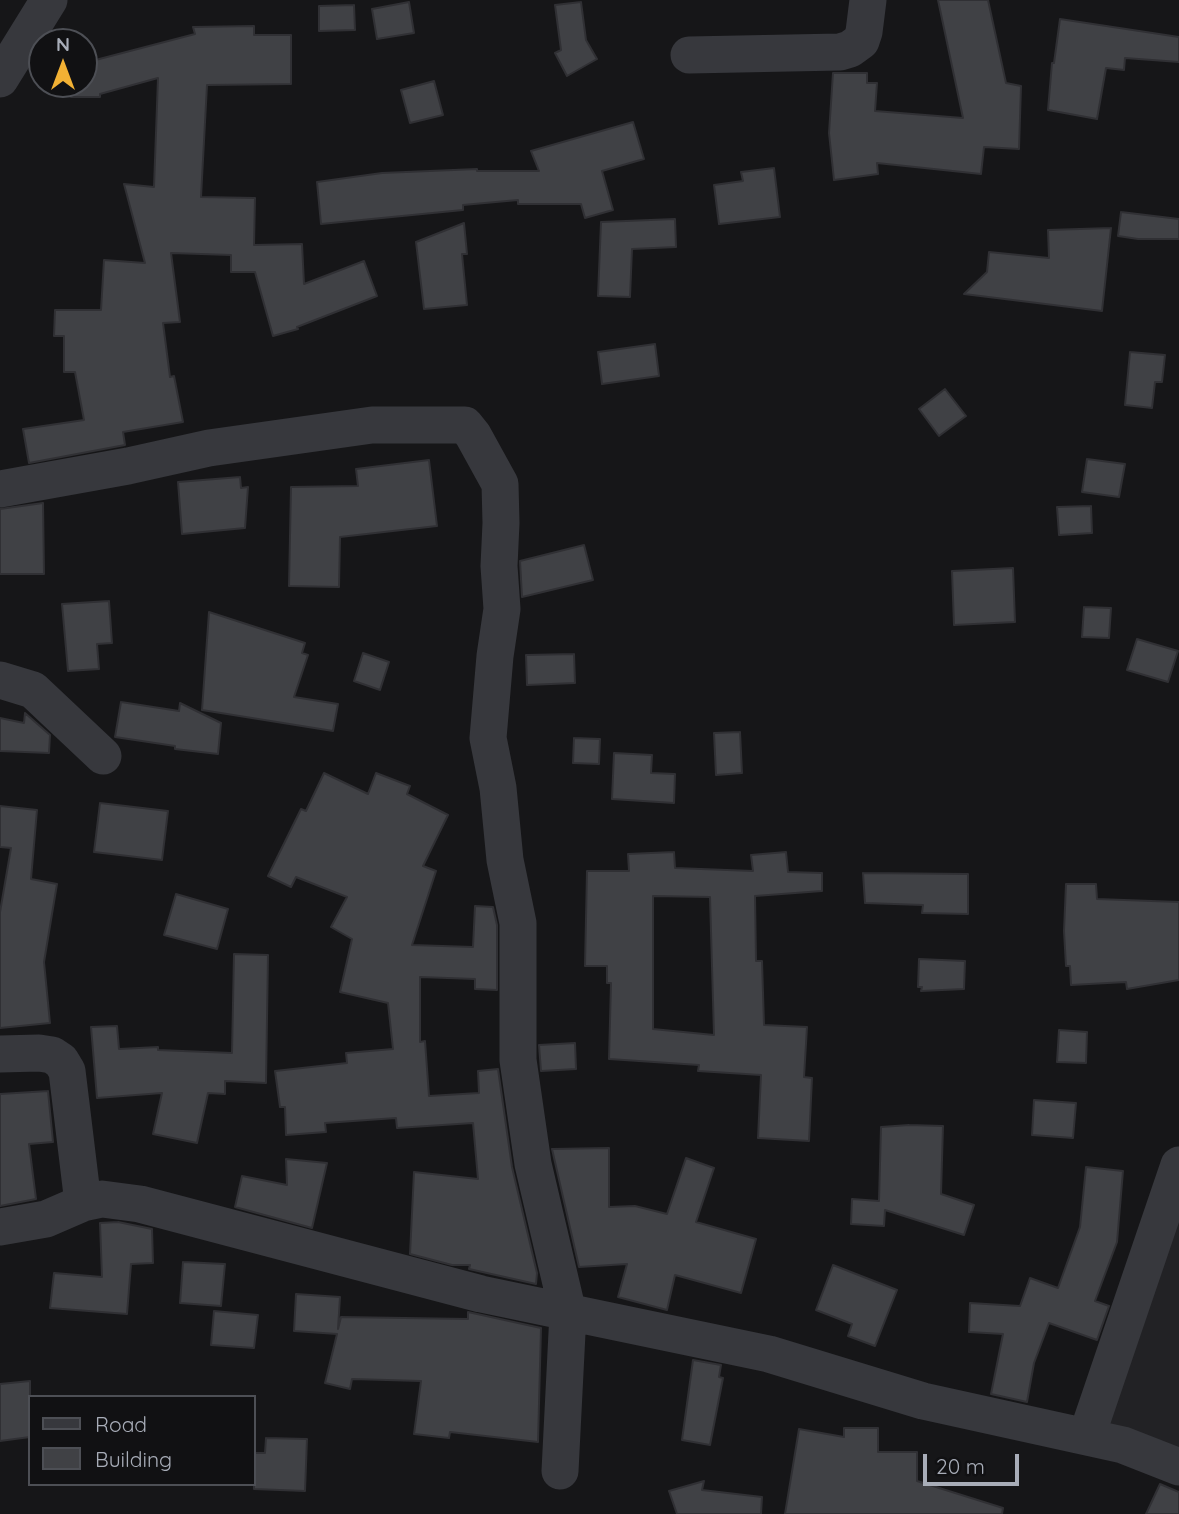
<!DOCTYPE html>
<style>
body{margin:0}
#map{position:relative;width:1179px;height:1514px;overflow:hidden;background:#161618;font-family:Quicksand,sans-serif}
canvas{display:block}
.legend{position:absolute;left:28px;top:1395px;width:228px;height:91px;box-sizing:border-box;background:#111113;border:2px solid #4d4f55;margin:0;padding:9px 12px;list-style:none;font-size:21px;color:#a8adb8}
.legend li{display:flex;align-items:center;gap:14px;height:35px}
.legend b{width:35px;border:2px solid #4d4f55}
.north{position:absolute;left:28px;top:28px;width:70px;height:70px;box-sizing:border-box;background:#111113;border:2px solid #4d4f55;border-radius:50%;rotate:0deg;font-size:19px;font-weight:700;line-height:28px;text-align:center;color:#a8adb8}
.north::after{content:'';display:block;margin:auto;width:24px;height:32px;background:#f2b134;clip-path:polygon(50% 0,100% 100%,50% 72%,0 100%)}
.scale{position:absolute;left:923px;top:1454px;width:96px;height:32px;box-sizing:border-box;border:4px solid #a8adb8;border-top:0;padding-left:9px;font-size:21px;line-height:24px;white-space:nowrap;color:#a8adb8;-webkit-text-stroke:5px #111113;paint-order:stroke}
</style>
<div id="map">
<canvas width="1179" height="1514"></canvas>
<ul class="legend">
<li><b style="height:9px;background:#37383d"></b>Road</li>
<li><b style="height:19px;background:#404145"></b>Building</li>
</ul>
<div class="north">N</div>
<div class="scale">20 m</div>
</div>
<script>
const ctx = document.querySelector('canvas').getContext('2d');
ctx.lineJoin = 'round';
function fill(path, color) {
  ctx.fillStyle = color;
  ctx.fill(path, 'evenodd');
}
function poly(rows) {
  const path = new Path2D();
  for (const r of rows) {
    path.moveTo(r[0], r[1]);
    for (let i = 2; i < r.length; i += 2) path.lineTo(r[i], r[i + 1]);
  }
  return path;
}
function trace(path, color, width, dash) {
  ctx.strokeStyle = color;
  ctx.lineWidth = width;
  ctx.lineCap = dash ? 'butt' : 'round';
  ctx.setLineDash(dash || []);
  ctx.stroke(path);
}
fill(poly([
 [1179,1212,1179,1461,1079,1422]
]), '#222225');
const building = poly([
 [938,0,988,0,1006,83,1021,86,1019,149,984,147,981,174,877,163,878,174,834,180,829,133,833,73,867,73,867,83,877,83,875,111,963,118,938,0],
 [409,2,414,33,377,39,372,9,409,2],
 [581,2,586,40,597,59,567,76,555,53,561,50,555,5,581,2],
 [354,5,355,30,319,31,319,6,354,5],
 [1060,19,1179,37,1179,62,1125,58,1124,70,1106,68,1097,119,1048,110,1052,63,1054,63,1060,19],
 [254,26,254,35,291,35,291,84,207,85,201,197,255,198,254,245,302,244,304,284,364,261,377,296,297,327,298,329,273,336,255,272,231,272,231,255,171,253,180,322,163,323,170,377,174,376,183,422,123,432,125,445,29,463,23,429,84,420,75,372,64,372,64,336,54,336,55,310,101,310,104,260,145,263,124,184,154,187,158,78,100,94,100,97,71,97,71,84,84,84,84,63,195,34,193,27,254,26],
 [434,81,443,115,410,123,401,90,434,81],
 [633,122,644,159,602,171,613,210,585,218,581,204,518,204,518,200,463,205,463,210,321,224,317,182,382,173,477,169,477,171,539,171,531,151,633,122],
 [774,168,780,217,719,224,714,185,743,181,741,172,774,168],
 [1121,212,1179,219,1179,239,1138,239,1118,236,1121,212],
 [675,219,676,247,632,249,630,297,598,296,601,222,675,219],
 [464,223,467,254,462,254,467,305,424,309,416,242,464,223],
 [1111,228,1102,311,964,294,987,272,989,252,1049,258,1048,230,1111,228],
 [655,344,659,376,602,384,598,352,655,344],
 [1130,352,1165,355,1162,382,1155,382,1152,408,1125,405,1130,352],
 [945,389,966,416,939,436,919,409,945,389],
 [1087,459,1125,464,1119,497,1082,492,1087,459],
 [429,460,437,526,340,537,339,587,289,586,291,487,358,486,356,469,429,460],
 [240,477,241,488,248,487,245,528,182,534,178,482,240,477],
 [43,503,44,574,0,574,0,509,43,503],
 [1091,506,1092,533,1059,535,1057,507,1091,506],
 [584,545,593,580,522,597,520,561,584,545],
 [1013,568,1015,622,954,625,952,571,1013,568],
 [109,601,112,643,97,644,99,669,68,671,62,604,109,601],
 [1084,607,1111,608,1109,638,1082,637,1084,607],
 [209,612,305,643,302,653,308,655,294,697,338,704,333,731,202,710,209,612],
 [1137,639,1178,651,1168,682,1127,670,1137,639],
 [363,653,389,662,380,690,354,681,363,653],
 [574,654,575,683,527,685,526,655,574,654],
 [121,702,179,711,180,703,221,723,218,754,175,749,175,746,115,737,121,702],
 [25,713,50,735,49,753,0,751,0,718,24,723,25,713],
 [740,732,742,773,716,775,714,733,740,732],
 [574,738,600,739,599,764,573,763,574,738],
 [614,753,652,755,651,773,675,774,674,803,612,799,614,753],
 [324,773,368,794,376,773,410,786,407,794,448,815,423,866,436,871,412,945,473,947,475,906,493,907,497,925,497,990,475,989,475,979,420,977,420,1042,425,1041,429,1096,479,1093,478,1071,498,1069,512,1167,537,1273,536,1284,469,1269,470,1265,452,1265,410,1254,414,1172,478,1179,473,1123,397,1128,396,1118,325,1123,326,1132,286,1135,285,1107,280,1107,275,1071,347,1063,346,1053,393,1049,388,1003,340,992,352,939,331,927,347,897,296,877,291,887,268,876,301,809,306,811,324,773],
 [100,803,168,811,162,860,94,852,100,803],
 [0,806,37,810,31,879,57,884,44,962,50,1023,0,1028,0,912,11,848,0,847,0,806],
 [674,852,675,868,753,871,751,855,786,852,788,872,822,873,822,891,755,896,756,961,762,961,764,1025,807,1027,804,1077,812,1078,809,1141,758,1138,761,1075,698,1071,699,1065,609,1059,611,983,607,983,607,966,585,966,587,871,629,871,628,854,674,852],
 [653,896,710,897,714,1035,653,1029,653,896],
 [863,873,968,874,968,914,922,913,923,905,865,903,863,873],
 [1066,884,1096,884,1097,899,1179,902,1179,980,1127,989,1126,982,1071,985,1070,966,1066,966,1064,931,1066,884],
 [176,894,228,909,217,949,164,935,176,894],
 [234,954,268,955,266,1083,225,1081,225,1094,208,1093,197,1143,153,1134,162,1093,97,1098,91,1027,117,1026,119,1049,158,1047,158,1050,232,1053,234,954],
 [919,959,965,961,964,989,921,991,922,987,918,987,919,959],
 [1059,1030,1087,1032,1086,1063,1057,1062,1059,1030],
 [575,1043,576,1069,541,1071,539,1045,575,1043],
 [48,1091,53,1142,29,1144,36,1199,0,1206,0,1094,48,1091],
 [1034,1100,1076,1103,1073,1138,1032,1135,1034,1100],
 [909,1125,943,1126,941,1194,974,1205,964,1235,885,1210,884,1226,851,1224,852,1199,879,1201,881,1127,909,1125],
 [609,1148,609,1207,635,1206,667,1214,686,1158,714,1168,696,1222,756,1239,741,1293,675,1275,667,1310,618,1297,627,1264,579,1267,552,1149,609,1148],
 [286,1159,327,1163,312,1228,235,1207,242,1176,287,1185,286,1159],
 [1086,1167,1123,1171,1117,1242,1095,1301,1109,1306,1097,1340,1049,1323,1034,1363,1027,1402,991,1394,1003,1334,969,1332,970,1303,1020,1306,1030,1278,1058,1288,1080,1227,1086,1167],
 [118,1222,152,1229,153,1263,131,1264,127,1314,50,1308,54,1273,102,1277,100,1223,118,1222],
 [183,1262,225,1264,221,1306,180,1303,183,1262],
 [833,1265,897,1290,875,1346,848,1336,852,1324,816,1310,833,1265],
 [296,1294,340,1297,338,1329,341,1317,468,1319,468,1312,541,1328,538,1442,450,1432,449,1438,414,1434,421,1381,352,1379,350,1389,325,1383,337,1334,294,1331,296,1294],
 [214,1311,258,1315,254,1348,211,1345,214,1311],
 [693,1360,721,1365,719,1377,723,1378,710,1445,682,1440,693,1360],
 [30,1381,30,1437,0,1441,0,1384,30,1381],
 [844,1428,878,1428,878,1452,917,1452,917,1481,1003,1508,1002,1514,785,1514,799,1429,844,1437,844,1428],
 [266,1438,307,1439,305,1491,254,1489,254,1453,265,1453,266,1438],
 [704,1481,702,1490,762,1497,761,1514,677,1514,669,1491,704,1481],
 [1160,1484,1179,1492,1179,1514,1146,1514,1160,1484]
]);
fill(building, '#404145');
trace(building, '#303034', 2);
trace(poly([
 [689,55,840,52,850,49,861,41,864,32,868,0],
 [0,79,49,0],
 [0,489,128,466,209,448,372,425,465,425,473,435,500,484,501,523,499,566,502,609,495,656,488,738,498,788,505,860,518,923,518,1060,533,1164,568,1313,560,1471],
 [0,680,33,690,103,756],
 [0,1054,39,1053,52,1055,61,1061,67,1071,83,1203],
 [0,1227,46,1219,83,1203,102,1199,140,1204,481,1294,769,1354,923,1401,1123,1445,1179,1467],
 [1087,1435,1179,1165]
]), '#37383d', 37);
</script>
